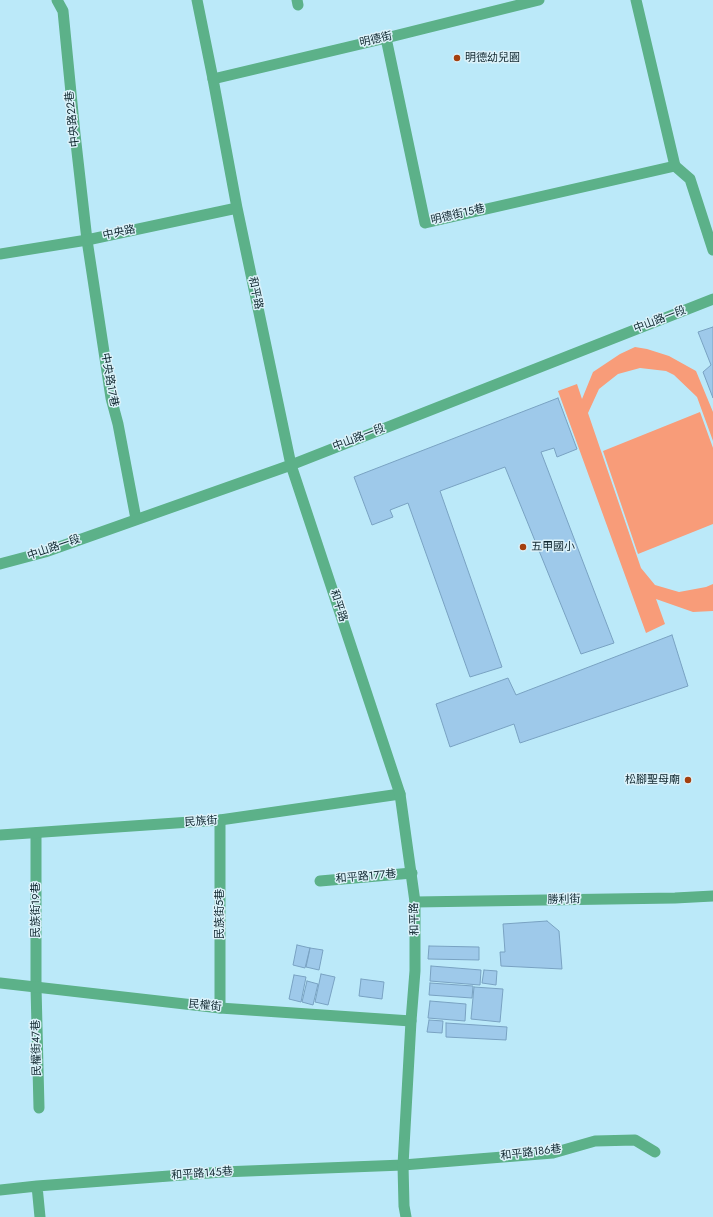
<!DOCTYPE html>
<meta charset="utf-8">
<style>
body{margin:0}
canvas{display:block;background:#bbe9f9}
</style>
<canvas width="713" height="1217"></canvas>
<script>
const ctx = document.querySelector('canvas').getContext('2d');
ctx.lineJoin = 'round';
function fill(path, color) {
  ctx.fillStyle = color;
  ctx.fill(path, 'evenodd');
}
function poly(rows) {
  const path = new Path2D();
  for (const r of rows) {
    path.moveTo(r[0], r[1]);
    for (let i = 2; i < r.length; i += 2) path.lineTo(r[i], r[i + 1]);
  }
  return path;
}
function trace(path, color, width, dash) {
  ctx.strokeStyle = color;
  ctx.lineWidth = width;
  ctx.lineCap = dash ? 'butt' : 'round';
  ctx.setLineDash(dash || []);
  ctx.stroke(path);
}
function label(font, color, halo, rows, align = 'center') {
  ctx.font = font + ' Jost,"Noto Sans TC",sans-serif';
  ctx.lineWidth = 3;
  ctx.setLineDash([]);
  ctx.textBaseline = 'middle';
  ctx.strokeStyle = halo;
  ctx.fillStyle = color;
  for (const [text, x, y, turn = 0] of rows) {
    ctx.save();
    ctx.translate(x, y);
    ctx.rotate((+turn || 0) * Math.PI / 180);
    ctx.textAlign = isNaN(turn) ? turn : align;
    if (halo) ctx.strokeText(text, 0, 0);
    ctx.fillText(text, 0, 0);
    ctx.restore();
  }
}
fill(poly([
 [635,347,647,349,669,356,696,371,713,412,713,441,697,397,674,375,666,371,640,368,618,374,599,389,588,413,641,568,655,585,679,592,706,587,713,584,713,611,693,612,656,599,665,624,646,633,558,391,577,384,582,399,593,372,620,354],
 [700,412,713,448,713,524,638,554,603,451]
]), '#f89c79');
const building = poly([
 [713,327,713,398,703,372,711,365,698,332,713,327],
 [558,398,577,449,557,457,554,448,541,452,614,643,581,654,505,467,440,491,502,667,470,677,408,503,390,510,393,517,372,525,354,477,558,398],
 [672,635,688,686,520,743,514,724,450,747,436,704,508,678,516,695,672,635],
 [547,921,559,931,562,969,501,966,500,952,505,952,503,924,547,921],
 [297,945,310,948,305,968,293,965,297,945],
 [429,946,479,947,479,960,428,959,429,946],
 [310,948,323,950,319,970,306,967,310,948],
 [431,966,481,970,480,985,430,981,431,966],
 [484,970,497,971,496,985,482,983,484,970],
 [321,974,335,977,328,1005,315,1002,321,974],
 [294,975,306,977,301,1002,289,999,294,975],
 [361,979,384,982,382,999,359,996,361,979],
 [307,981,318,984,313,1005,302,1002,307,981],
 [430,983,473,986,472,998,429,995,430,983],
 [474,987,503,989,500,1022,471,1019,474,987],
 [430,1001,466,1004,465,1021,428,1018,430,1001],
 [429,1020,443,1021,442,1033,427,1032,429,1020],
 [446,1023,507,1027,506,1040,446,1037,446,1023]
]);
fill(building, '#9ec9ea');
trace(building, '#79a2c2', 1);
trace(poly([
 [57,0,63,11,75,134,87,240,111,398,118,424,136,519],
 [297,0,298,5],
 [675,166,690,179,713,250],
 [220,820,220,1008],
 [36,833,36,987,39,1108],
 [320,881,412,873],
 [37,1186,40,1217],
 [0,1190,37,1186,222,1172,403,1165,553,1153,595,1141,635,1140,655,1152]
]), '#5cb189', 11);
trace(poly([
 [386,38,425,223,675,166,636,0],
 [213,79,386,38,539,0],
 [0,835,220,820,400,794],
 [415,902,675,898,713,896],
 [0,983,220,1008,411,1021]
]), '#5cb189', 11);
trace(poly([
 [197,0,213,79,237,208,291,465,400,794,415,902,415,971,411,1021,403,1165,404,1206,406,1217],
 [0,254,87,240,237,208],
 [0,564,45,552,291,465,713,299]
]), '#5cb189', 11);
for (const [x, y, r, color] of [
 [457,58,4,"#a4400f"],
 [523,547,4,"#a4400f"],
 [688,780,4,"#a4400f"]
]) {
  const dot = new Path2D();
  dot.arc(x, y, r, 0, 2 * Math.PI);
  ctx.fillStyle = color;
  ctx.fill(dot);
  trace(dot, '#dcf2fa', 1.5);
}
label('11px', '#0f262e', '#dcf2fa', [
 ["明德街",376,40,-13],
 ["中央路22巷",73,119,-96],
 ["明德街15巷",458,215,-13],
 ["中央路",119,233,-12],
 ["和平路",255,293,78],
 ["中山路一段",660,320,-21],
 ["中央路17巷",109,380,80],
 ["中山路一段",359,438,-21],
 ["中山路一段",54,548,-19],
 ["和平路",338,606,72],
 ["民族街",201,822,-4],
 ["和平路177巷",366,877,-5],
 ["勝利街",564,900,-1],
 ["民族街19巷",36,910,-90],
 ["民族街5巷",220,914,-90],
 ["和平路",415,919,-91],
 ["民權街",205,1006,6],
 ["民權街47巷",37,1048,-91],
 ["和平路186巷",531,1153,-7],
 ["和平路145巷",202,1174,-4]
]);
label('11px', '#0f262e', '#dcf2fa', [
 ["明德幼兒園",465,58],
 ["五甲國小",531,547],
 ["松腳聖母廟",680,780,"right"]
], 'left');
</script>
